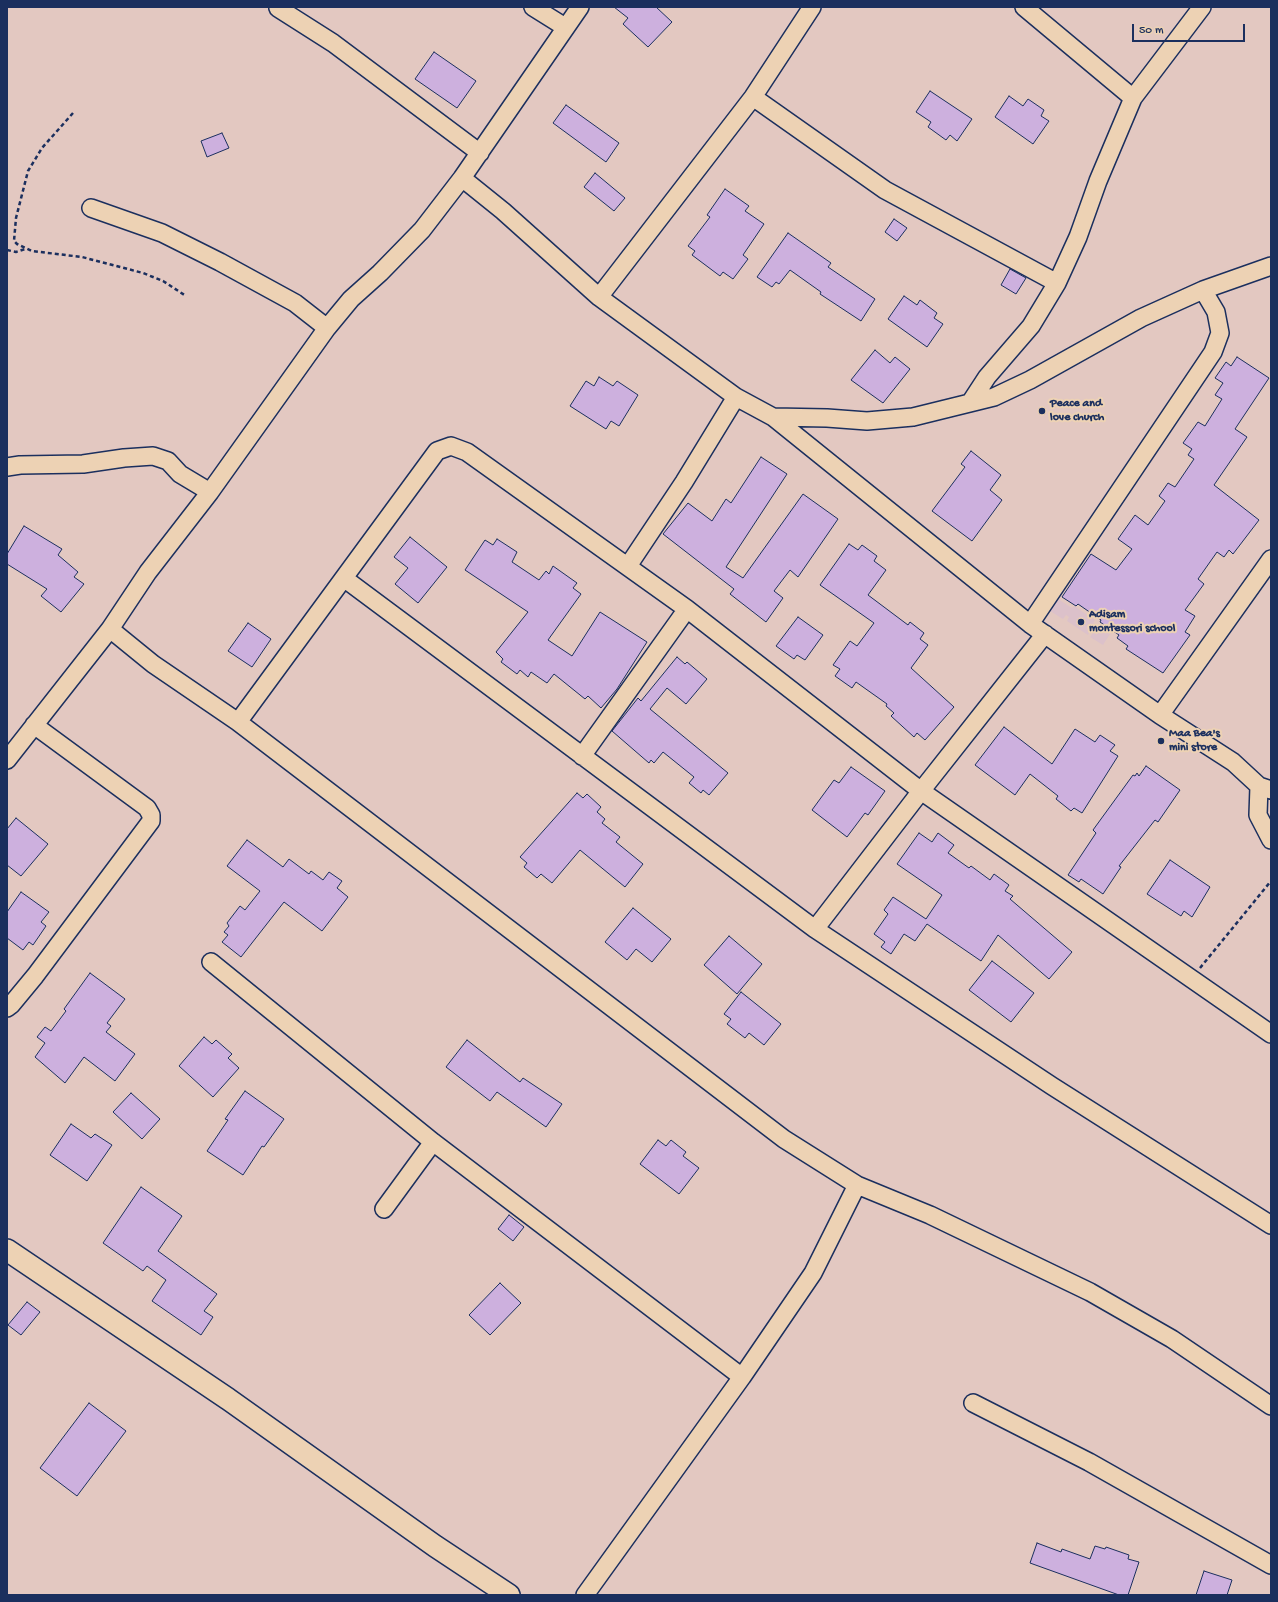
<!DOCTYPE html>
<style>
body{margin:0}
#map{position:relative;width:1278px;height:1602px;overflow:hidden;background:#e3c8c1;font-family:"Gochi Hand",sans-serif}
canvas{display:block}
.frame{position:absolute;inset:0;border:8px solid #1b2f5e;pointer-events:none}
.scale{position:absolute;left:1132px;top:24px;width:113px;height:18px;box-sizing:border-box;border:2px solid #1b2f5e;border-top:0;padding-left:5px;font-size:12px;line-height:14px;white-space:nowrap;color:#1b2f5e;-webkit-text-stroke:3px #edd2b4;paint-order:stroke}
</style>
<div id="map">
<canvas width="1278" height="1602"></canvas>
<div class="frame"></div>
<div class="scale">50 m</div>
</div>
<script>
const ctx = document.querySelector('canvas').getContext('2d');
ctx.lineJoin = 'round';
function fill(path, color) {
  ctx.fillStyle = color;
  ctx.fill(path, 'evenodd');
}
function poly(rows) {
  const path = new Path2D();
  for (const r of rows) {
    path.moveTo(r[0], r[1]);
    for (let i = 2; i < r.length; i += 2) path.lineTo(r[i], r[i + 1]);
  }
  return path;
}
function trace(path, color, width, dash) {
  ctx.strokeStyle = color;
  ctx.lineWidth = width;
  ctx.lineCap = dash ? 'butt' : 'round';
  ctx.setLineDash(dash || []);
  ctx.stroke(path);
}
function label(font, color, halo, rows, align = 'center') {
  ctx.font = font + ' "Gochi Hand",sans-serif';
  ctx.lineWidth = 4;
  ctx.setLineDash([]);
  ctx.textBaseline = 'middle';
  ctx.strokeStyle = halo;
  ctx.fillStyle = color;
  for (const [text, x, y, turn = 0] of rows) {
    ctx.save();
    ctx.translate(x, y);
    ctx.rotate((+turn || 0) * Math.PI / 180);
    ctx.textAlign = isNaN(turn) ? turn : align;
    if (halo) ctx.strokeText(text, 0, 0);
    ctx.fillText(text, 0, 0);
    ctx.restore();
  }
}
fill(poly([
 [1058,599,1072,608,1074,606,1095,620,1093,623,1110,634,1103,645,1090,637,1093,633,1090,631,1088,635,1067,621,1069,617,1066,615,1063,619,1050,611]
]), '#dcc1ca');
const building = poly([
 [614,7,656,7,672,22,648,47,623,24,628,18,614,7],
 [434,52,476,81,457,108,415,79,434,52],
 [930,91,972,119,957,141,950,135,946,140,928,127,931,122,916,112,930,91],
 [1009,96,1023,106,1028,99,1044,110,1041,116,1049,121,1033,144,995,117,1009,96],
 [566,105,619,143,606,162,553,123,566,105],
 [222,133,229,148,207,157,201,141,222,133],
 [595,173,625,198,614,211,584,187,595,173],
 [725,189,749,206,745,211,764,224,743,255,748,259,733,279,723,272,720,276,692,255,695,251,688,246,710,217,707,215,725,189],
 [894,219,907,228,897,241,885,232,894,219],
 [788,233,831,263,828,267,875,299,861,321,820,294,821,292,790,270,779,284,776,282,772,287,757,277,788,233],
 [1010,269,1026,278,1016,294,1001,285,1010,269],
 [904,296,917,305,920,300,937,313,934,318,943,324,927,347,888,319,904,296],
 [875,350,890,363,895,357,910,369,883,403,851,380,875,350],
 [1237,357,1269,378,1235,429,1247,437,1214,485,1259,520,1233,554,1229,550,1224,557,1217,552,1198,579,1204,584,1185,610,1195,616,1185,632,1190,635,1163,673,1126,649,1128,646,1117,638,1119,635,1100,622,1101,620,1078,604,1076,606,1062,597,1091,554,1116,570,1132,549,1118,539,1135,515,1148,525,1165,501,1159,496,1168,483,1175,487,1194,459,1188,455,1192,449,1183,443,1198,422,1205,426,1222,399,1215,395,1223,383,1215,378,1226,362,1231,366,1237,357],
 [599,377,613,386,617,381,638,395,619,426,611,421,606,429,570,406,586,381,594,386,599,377],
 [971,451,1001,475,990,490,1002,500,972,541,932,511,965,467,961,464,971,451],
 [761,457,787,474,726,567,743,578,803,494,838,519,798,577,790,570,774,591,783,598,766,622,730,594,734,589,663,534,688,503,712,521,726,499,731,503,761,457],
 [24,526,62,549,58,555,78,572,74,577,84,584,61,612,41,596,47,589,7,564,7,554,24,526],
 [410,537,447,567,418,603,395,584,408,568,394,557,410,537],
 [497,539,517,552,512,562,539,580,546,571,549,574,553,566,577,583,573,588,581,594,548,640,572,656,600,612,647,642,617,689,601,708,588,696,585,699,554,674,547,683,531,672,528,677,520,670,517,674,501,662,503,659,496,652,528,612,465,570,485,540,493,545,497,539],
 [849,544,858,550,862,545,877,556,874,561,886,570,868,595,908,625,910,622,924,633,920,639,928,645,911,668,954,707,925,740,917,733,914,737,891,716,894,713,886,706,887,704,856,682,852,688,835,676,840,669,833,665,850,641,857,646,874,623,820,585,849,544],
 [798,617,823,635,805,660,797,655,794,659,776,646,798,617],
 [248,623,271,639,252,667,228,651,248,623],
 [677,657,685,664,687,662,707,679,686,704,667,688,650,709,728,773,709,795,703,790,701,793,689,783,694,777,663,752,654,763,651,760,649,763,612,731,638,698,641,701,677,657],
 [1004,727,1052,764,1075,729,1095,742,1100,735,1115,745,1110,751,1118,756,1082,813,1074,808,1071,811,1056,799,1058,796,1030,774,1015,795,975,765,1004,727],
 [1146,766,1180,790,1158,822,1155,820,1119,866,1121,867,1103,894,1081,879,1079,882,1068,875,1096,833,1093,830,1133,775,1135,776,1137,773,1139,776,1146,766],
 [851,767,885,791,868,815,865,813,847,837,812,810,834,780,839,783,851,767],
 [577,793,583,798,587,794,601,807,597,812,605,819,602,823,620,837,616,842,643,864,625,887,580,850,552,883,541,874,537,878,524,867,527,863,520,857,577,793],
 [16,818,48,844,21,876,7,865,7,829,16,818],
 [919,833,932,842,938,833,954,845,948,853,969,868,971,866,990,880,994,874,1009,885,1005,891,1013,896,1010,899,1072,952,1049,979,998,935,981,961,927,924,915,941,904,934,891,954,881,947,885,942,874,934,888,914,884,910,893,897,926,919,942,895,897,864,919,833],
 [247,840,283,867,289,859,309,874,311,871,323,880,329,872,342,881,337,888,348,897,322,931,284,902,241,957,222,942,228,935,224,932,229,926,227,923,240,906,245,910,260,891,227,866,247,840],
 [1170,860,1210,887,1192,917,1184,911,1181,916,1147,894,1170,860],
 [21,892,49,912,41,922,46,926,33,945,29,942,23,950,7,938,7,912,21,892],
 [633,908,671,939,652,962,636,949,627,960,605,942,633,908],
 [729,936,762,964,737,994,704,965,729,936],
 [992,961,1034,993,1011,1022,969,990,992,961],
 [90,973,125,999,107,1023,111,1026,106,1032,135,1054,115,1081,84,1057,65,1083,35,1057,45,1043,37,1037,45,1027,51,1031,66,1011,64,1009,90,973],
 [741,992,781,1024,764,1045,749,1033,745,1038,727,1024,731,1019,724,1014,741,992],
 [204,1037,212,1044,216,1040,232,1054,228,1058,239,1068,213,1097,179,1066,204,1037],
 [467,1040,520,1082,523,1078,562,1104,546,1127,497,1092,490,1101,446,1067,467,1040],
 [245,1091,284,1119,264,1147,262,1146,243,1175,207,1151,228,1120,225,1119,245,1091],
 [131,1093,160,1119,142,1139,113,1112,131,1093],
 [71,1124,91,1138,95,1134,112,1145,87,1181,50,1155,71,1124],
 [658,1140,666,1146,671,1140,686,1152,683,1156,699,1168,679,1194,640,1164,658,1140],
 [141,1187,182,1216,158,1251,217,1294,204,1311,213,1317,201,1335,152,1301,166,1280,147,1266,143,1271,103,1243,141,1187],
 [509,1215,524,1227,513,1241,498,1229,509,1215],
 [500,1283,521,1303,490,1335,469,1315,500,1283],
 [27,1302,40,1312,21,1335,8,1325,27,1302],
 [89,1403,126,1431,77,1496,40,1468,89,1403],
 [1037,1543,1061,1552,1062,1549,1090,1559,1095,1546,1105,1549,1106,1547,1129,1555,1128,1559,1139,1562,1128,1595,1119,1595,1030,1563,1037,1543],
 [1204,1571,1232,1580,1227,1595,1196,1595,1204,1571]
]);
fill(building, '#cdb0de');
trace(building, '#1b2f5e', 1);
const minor = poly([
 [533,7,565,27],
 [1024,7,1133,98],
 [278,8,333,43,480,153],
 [753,97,885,190,1057,283],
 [462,178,503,211,599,297,736,397,773,417,1030,624,1160,715,1233,762,1259,786,1271,790],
 [91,208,162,233,220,262,295,303,327,328],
 [599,297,753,97,812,7],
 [970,403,987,377,1031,326,1057,283,1078,237,1098,181,1133,98,1202,7],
 [773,417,827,418,867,421,913,417,994,397,1030,380,1141,318,1203,290,1271,266],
 [7,467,20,465,83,464,124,458,153,456,168,461,180,474,210,492],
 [628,566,684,482,736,397],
 [345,579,815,929,1052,1086,1271,1225],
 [1030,624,1213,352,1220,333,1216,312,1203,290],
 [110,629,153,664,238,722,784,1139,857,1185,930,1215,1090,1292,1172,1339,1271,1406],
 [1160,715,1271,559],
 [238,722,437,451,451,446,467,452,687,609,921,791,1271,1034],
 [582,756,687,609],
 [7,760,110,629,148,572,210,492,327,328,351,299,380,273,422,230,462,178,580,7],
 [1259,786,1258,815,1271,840],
 [815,929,921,791,1045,634],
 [211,962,433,1142,742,1377],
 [7,1008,11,1005,35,976,151,821,151,815,147,808,34,725],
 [384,1209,433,1142],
 [973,1403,1089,1462,1271,1565],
 [585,1595,742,1377,813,1273,857,1185]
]);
const tertiary = poly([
 [7,1250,228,1399,435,1546,509,1595]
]);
trace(minor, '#1b2f5e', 20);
trace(tertiary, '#1b2f5e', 24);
trace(poly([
 [73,113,42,148,28,171,16,218,14,241,17,244,32,251,82,257,143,273,163,281,186,296],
 [7,250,16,252,25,249],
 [1200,968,1271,881]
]), '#1b2f5e', 2.5, [4, 3]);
trace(minor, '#edd2b4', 17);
trace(tertiary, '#edd2b4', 21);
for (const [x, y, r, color] of [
 [1042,411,4,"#1b2f5e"],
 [1081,622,4,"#1b2f5e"],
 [1161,741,4,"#1b2f5e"]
]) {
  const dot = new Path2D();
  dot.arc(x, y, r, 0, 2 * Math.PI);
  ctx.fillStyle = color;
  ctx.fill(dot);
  trace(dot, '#edd2b4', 1.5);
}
label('bold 12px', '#1b2f5e', '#edd2b4', [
 ["Peace and",1050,404],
 ["love church",1050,418],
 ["Adisam",1089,615],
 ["montessori school",1089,629],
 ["Maa Bea's",1169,734],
 ["mini store",1169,748]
], 'left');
</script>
